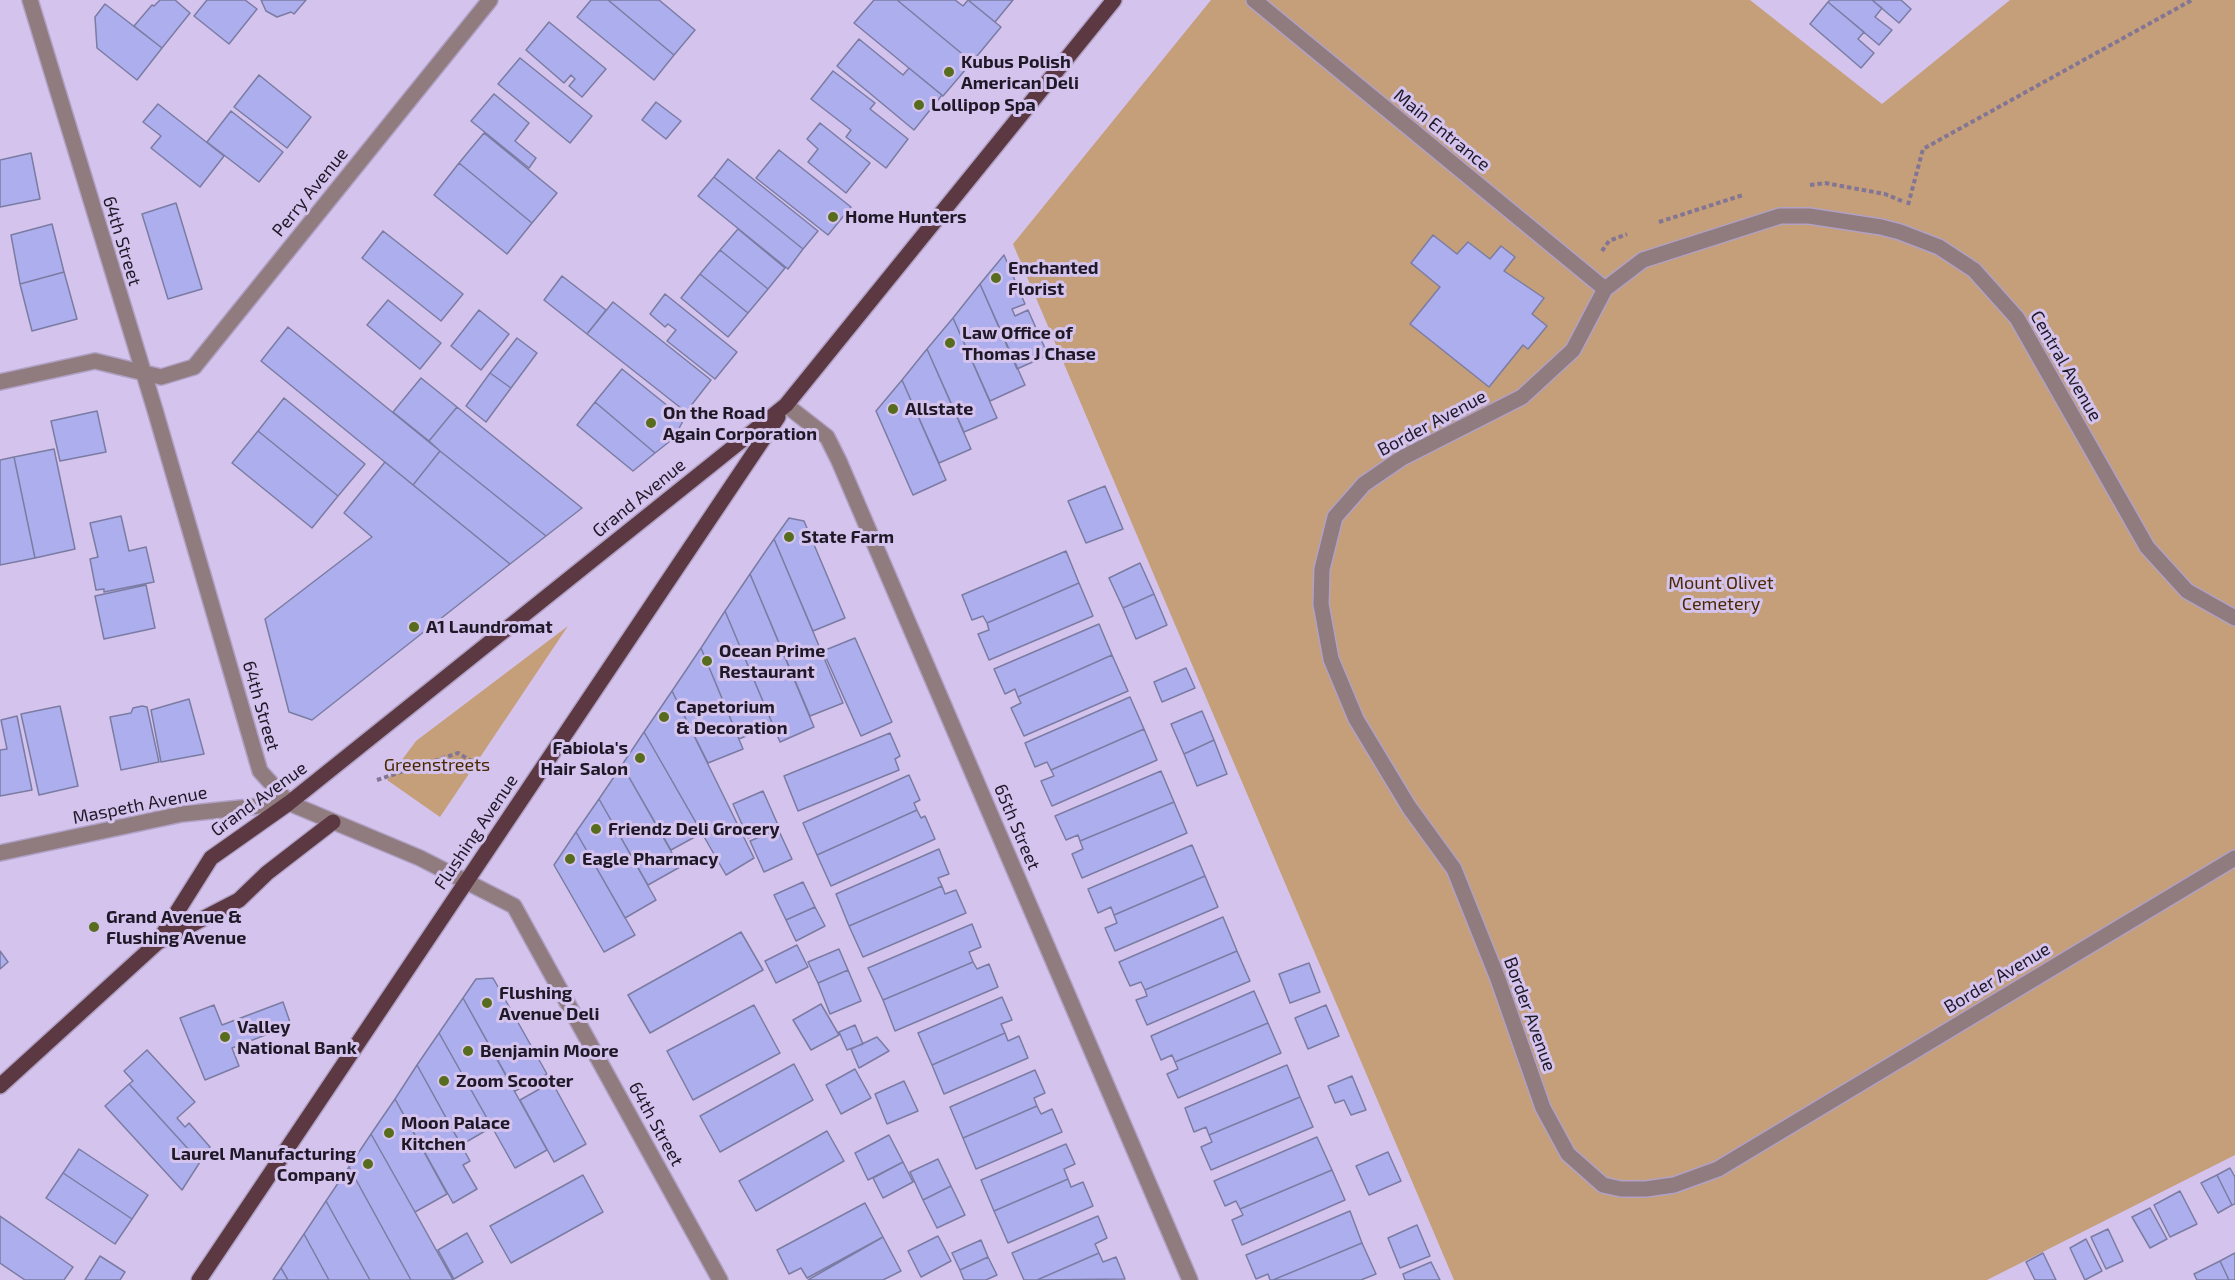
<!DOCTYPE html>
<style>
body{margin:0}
canvas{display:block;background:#d4c3ed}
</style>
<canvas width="2235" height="1280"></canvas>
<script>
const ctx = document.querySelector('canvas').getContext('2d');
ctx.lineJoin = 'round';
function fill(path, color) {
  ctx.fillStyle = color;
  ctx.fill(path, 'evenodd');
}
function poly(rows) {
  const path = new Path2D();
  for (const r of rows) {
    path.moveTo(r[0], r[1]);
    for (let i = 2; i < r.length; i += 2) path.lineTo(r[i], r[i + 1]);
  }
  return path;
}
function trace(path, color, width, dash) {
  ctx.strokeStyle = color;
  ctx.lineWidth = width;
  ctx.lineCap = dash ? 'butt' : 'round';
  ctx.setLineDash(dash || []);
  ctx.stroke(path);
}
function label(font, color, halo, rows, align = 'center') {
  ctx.font = font + ' "Exo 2",sans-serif';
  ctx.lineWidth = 6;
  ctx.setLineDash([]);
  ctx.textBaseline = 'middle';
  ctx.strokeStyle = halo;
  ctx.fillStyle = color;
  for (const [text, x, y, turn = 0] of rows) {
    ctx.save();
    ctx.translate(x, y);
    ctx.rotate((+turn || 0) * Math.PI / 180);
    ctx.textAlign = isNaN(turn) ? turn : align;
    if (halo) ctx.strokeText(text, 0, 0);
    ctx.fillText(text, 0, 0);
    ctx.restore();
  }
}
fill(poly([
 [1211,0,1750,0,1882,104,2010,0,2235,0,2235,1155,1987,1280,1454,1280,1013,244],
 [568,626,440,817,387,780,416,741]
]), '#c59e7a');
const building = poly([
 [160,0,175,0,190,13,162,48,134,26,152,5,154,6,160,0],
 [207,0,245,0,257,9,229,44,194,16,207,0],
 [261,0,306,0,294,14,291,12,277,17,266,11,261,0],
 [591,0,608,0,674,55,654,80,577,17,591,0],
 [608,0,659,0,695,30,674,55,608,0],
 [874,0,897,0,972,62,943,96,854,23,874,0],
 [897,0,955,0,963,6,968,0,1001,27,972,62,897,0],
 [968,0,1013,0,995,22,968,0],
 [1830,0,1872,0,1882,8,1875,17,1892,30,1879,45,1828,2,1830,0],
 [1872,0,1901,0,1911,9,1899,23,1872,0],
 [1828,2,1864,32,1858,39,1874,53,1861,68,1810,24,1828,2],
 [105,4,162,48,137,80,97,48,95,17,105,4],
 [549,22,606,69,582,97,569,86,575,79,571,75,564,83,526,50,549,22],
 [859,39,903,75,909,68,942,95,914,130,837,66,859,39],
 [520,58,592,116,570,143,498,84,520,58],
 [833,71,875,103,870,109,908,139,886,168,846,137,851,130,811,99,833,71],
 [259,75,311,117,287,148,234,107,259,75],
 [494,94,529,123,515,141,536,158,529,168,471,121,494,94],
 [656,102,681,121,666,139,642,120,656,102],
 [158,104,224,156,200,187,151,148,161,136,143,122,158,104],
 [231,111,283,152,259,182,207,142,231,111],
 [820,123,870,163,846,193,808,162,818,149,807,139,820,123],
 [484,133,557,193,532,223,459,163,484,133],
 [779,150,851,207,828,235,756,178,779,150],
 [31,153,40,199,0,207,0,160,31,153],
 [728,159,818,231,803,249,714,177,728,159],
 [459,163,532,223,507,254,434,195,459,163],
 [714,177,803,249,788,269,698,196,714,177],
 [176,203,202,289,168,299,142,214,176,203],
 [52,224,64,272,20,284,11,235,52,224],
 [738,229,785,268,768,289,720,250,738,229],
 [383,231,463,294,441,321,362,258,383,231],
 [1433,235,1457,254,1468,242,1490,259,1501,246,1515,257,1504,271,1544,298,1532,314,1547,326,1528,349,1523,345,1489,387,1410,324,1440,287,1411,263,1433,235],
 [720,250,768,289,748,313,700,274,720,250],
 [1004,255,1025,304,1012,309,1015,316,1028,310,1048,355,1017,369,980,284,1004,255],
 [64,272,77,319,32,331,20,284,64,272],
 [700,274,748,313,728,337,681,298,700,274],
 [562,276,606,310,587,334,544,300,562,276],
 [980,284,1025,385,990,401,953,318,980,284],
 [665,294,737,352,715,379,667,341,676,330,668,324,665,327,650,314,665,294],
 [388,300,441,343,420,369,367,325,388,300],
 [613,302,711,380,686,412,587,334,613,302],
 [479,310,509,334,481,370,451,346,479,310],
 [953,318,997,418,964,432,927,349,953,318],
 [288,327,440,451,413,485,261,361,288,327],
 [517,338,537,353,511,388,490,373,517,338],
 [927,349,971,449,939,463,902,380,927,349],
 [622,369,684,419,674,438,655,453,595,402,622,369],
 [490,373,511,388,486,422,466,406,490,373],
 [421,378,457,407,429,441,393,412,421,378],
 [902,380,946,480,913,495,876,411,902,380],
 [284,398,365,464,338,496,258,431,284,398],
 [595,402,655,453,633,471,577,425,595,402],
 [457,407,582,508,546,536,440,451,429,441,457,407],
 [97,411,106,452,60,461,51,421,97,411],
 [258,431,338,496,312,528,232,463,258,431],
 [54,449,75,549,35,558,14,457,54,449],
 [440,451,546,536,510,564,413,485,440,451],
 [14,457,35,558,0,565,0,460,14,457],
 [385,462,510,564,312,720,289,712,265,619,372,537,344,513,385,462],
 [1105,486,1123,529,1086,543,1068,501,1105,486],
 [121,516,129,551,146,547,154,582,104,592,104,589,96,590,90,559,98,557,90,523,121,516],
 [789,518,804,521,845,618,813,631,774,539,789,518],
 [774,539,843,703,810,716,750,574,774,539],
 [1066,551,1079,583,987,623,983,616,972,620,962,595,1066,551],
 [1140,563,1154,594,1123,608,1109,578,1140,563],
 [750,574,814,727,780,742,725,611,750,574],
 [1079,583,1093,616,989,660,978,634,989,630,987,623,1079,583],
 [146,585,155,628,104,639,95,596,146,585],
 [1154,594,1167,625,1136,639,1123,608,1154,594],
 [725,611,773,725,739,739,701,648,725,611],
 [1099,624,1112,655,1018,697,1015,689,1005,694,994,669,1099,624],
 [855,638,892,722,861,736,823,651,855,638],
 [701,648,743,749,708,763,672,691,701,648],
 [1112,655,1128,691,1024,736,1011,708,1021,703,1018,697,1112,655],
 [1186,668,1195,688,1162,702,1154,682,1186,668],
 [672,691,754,858,726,875,644,732,672,691],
 [1130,697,1144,729,1051,770,1047,762,1035,767,1025,743,1130,697],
 [189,699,204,754,161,762,151,710,189,699],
 [60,706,78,786,39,795,21,714,60,706],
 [142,706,147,707,159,762,121,770,110,717,131,713,133,708,142,706],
 [1202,711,1214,740,1184,754,1171,724,1202,711],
 [17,716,32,790,0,796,0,750,7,749,1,720,17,716],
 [1144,729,1157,760,1052,806,1041,781,1054,776,1051,770,1144,729],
 [644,732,702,833,671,850,622,765,644,732],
 [890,733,900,756,895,759,899,770,798,811,784,776,890,733],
 [1214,740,1227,774,1197,786,1184,754,1214,740],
 [622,765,680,867,648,885,599,799,622,765],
 [1161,771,1174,802,1080,841,1078,835,1066,840,1055,816,1161,771],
 [909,775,920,800,914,803,917,810,817,855,803,823,909,775],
 [763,791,778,825,748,838,733,804,763,791],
 [599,799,656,900,625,918,576,832,599,799],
 [1174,802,1187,833,1082,878,1072,854,1083,849,1080,841,1174,802],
 [917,810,921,818,925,816,935,839,831,886,817,855,917,810],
 [778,829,792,859,764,872,750,841,778,829],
 [576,832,635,935,604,952,554,865,576,832],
 [1192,845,1205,876,1114,915,1111,907,1098,913,1088,889,1192,845],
 [939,849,949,874,938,878,942,886,849,926,836,894,939,849],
 [1205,876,1218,907,1115,951,1105,928,1117,923,1114,915,1205,876],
 [803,882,815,907,786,920,774,895,803,882],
 [942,886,945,894,956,890,966,913,863,957,849,926,942,886],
 [815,907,825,926,796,941,786,920,815,907],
 [1223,917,1237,951,1145,990,1141,982,1130,986,1119,962,1223,917],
 [972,924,981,947,969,952,973,962,883,1000,868,968,972,924],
 [741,932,763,970,650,1033,628,995,741,932],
 [797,945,808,967,776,983,765,961,797,945],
 [839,949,848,970,818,983,808,962,839,949],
 [0,951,8,962,0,969,0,951],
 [1237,951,1250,981,1147,1025,1136,1000,1147,996,1145,990,1237,951],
 [973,962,977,969,989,964,998,987,895,1031,883,1000,973,962],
 [1309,963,1320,992,1290,1003,1279,974,1309,963],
 [848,970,861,1001,830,1014,818,983,848,970],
 [493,978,547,1074,515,1091,463,998,476,979,493,978],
 [1254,991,1268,1023,1175,1062,1172,1055,1161,1060,1151,1036,1254,991],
 [1002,997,1012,1020,1001,1024,1005,1033,932,1065,918,1033,1002,997],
 [463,998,547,1150,515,1168,439,1033,463,998],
 [283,1002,291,1025,232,1048,239,1066,205,1080,180,1018,214,1005,222,1025,283,1002],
 [821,1004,839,1035,811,1050,793,1020,821,1004],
 [754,1005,780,1053,693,1100,667,1051,754,1005],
 [1326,1005,1339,1036,1308,1049,1295,1018,1326,1005],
 [1268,1023,1281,1053,1178,1098,1167,1074,1178,1069,1175,1062,1268,1023],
 [855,1025,863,1044,847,1050,839,1032,855,1025],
 [439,1033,492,1127,461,1145,417,1065,439,1033],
 [1005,1033,1008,1041,1019,1036,1028,1058,944,1094,932,1065,1005,1033],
 [877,1037,889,1051,859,1068,851,1049,877,1037],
 [147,1050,195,1102,177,1118,185,1127,189,1123,210,1147,200,1162,129,1084,133,1081,124,1071,147,1050],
 [794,1064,813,1100,720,1152,700,1116,794,1064],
 [417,1065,470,1161,463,1165,477,1189,453,1203,395,1099,417,1065],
 [1287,1065,1300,1097,1209,1135,1206,1127,1194,1132,1185,1108,1287,1065],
 [855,1069,871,1098,841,1114,826,1085,855,1069],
 [1035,1070,1045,1093,1034,1098,1037,1106,963,1138,950,1107,1035,1070],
 [1352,1076,1366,1110,1351,1115,1344,1100,1335,1103,1328,1086,1352,1076],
 [904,1081,918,1111,887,1124,875,1094,904,1081],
 [552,1082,586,1144,554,1162,520,1100,552,1082],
 [129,1084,200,1162,182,1190,105,1106,129,1084],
 [1300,1097,1313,1127,1211,1170,1201,1147,1212,1142,1209,1135,1300,1097],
 [395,1099,447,1194,415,1212,371,1134,395,1099],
 [1037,1106,1041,1114,1052,1109,1062,1132,976,1169,963,1138,1037,1106],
 [827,1131,844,1161,756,1211,739,1181,827,1131],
 [371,1134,415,1212,453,1280,411,1280,349,1167,371,1134],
 [889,1135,903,1162,868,1180,855,1153,889,1135],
 [1317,1137,1332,1170,1240,1209,1236,1201,1225,1206,1214,1181,1317,1137],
 [1066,1144,1075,1164,1064,1169,1068,1179,994,1211,981,1180,1066,1144],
 [79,1149,148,1195,132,1219,63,1173,79,1149],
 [1388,1152,1401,1181,1369,1195,1356,1166,1388,1152],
 [938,1159,951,1186,923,1200,910,1172,938,1159],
 [903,1162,913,1182,883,1198,873,1178,903,1162],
 [349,1167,411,1280,370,1280,326,1201,349,1167],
 [2230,1168,2235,1177,2235,1204,2232,1205,2217,1175,2230,1168],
 [1332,1170,1345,1200,1242,1245,1232,1220,1243,1215,1240,1209,1332,1170],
 [63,1173,132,1219,115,1244,46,1198,63,1173],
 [583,1175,603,1212,511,1263,490,1226,583,1175],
 [2217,1175,2232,1205,2218,1213,2201,1183,2217,1175],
 [1068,1179,1071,1187,1083,1182,1093,1206,1008,1243,994,1211,1068,1179],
 [951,1186,965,1215,937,1228,923,1200,951,1186],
 [2180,1191,2197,1224,2170,1237,2154,1205,2180,1191],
 [326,1201,370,1280,329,1280,304,1234,326,1201],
 [865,1203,883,1237,807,1278,801,1268,789,1274,777,1250,865,1203],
 [2150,1208,2167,1239,2150,1248,2132,1217,2150,1208],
 [1350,1211,1362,1243,1273,1280,1270,1280,1268,1274,1256,1279,1246,1255,1350,1211],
 [0,1216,73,1267,64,1280,25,1280,0,1263,0,1216],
 [1098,1216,1107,1238,1095,1244,1099,1253,1037,1280,1024,1280,1012,1253,1098,1216],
 [1417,1225,1430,1256,1400,1268,1388,1238,1417,1225],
 [2108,1229,2123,1261,2106,1269,2091,1237,2108,1229],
 [467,1233,483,1262,454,1279,438,1250,467,1233],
 [304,1234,329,1280,288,1280,281,1268,304,1234],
 [938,1236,951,1261,921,1277,908,1251,938,1236],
 [883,1237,901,1271,883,1280,808,1280,883,1237],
 [2086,1239,2102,1271,2085,1280,2070,1248,2086,1239],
 [981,1240,988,1257,960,1270,952,1253,981,1240],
 [1362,1243,1376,1274,1361,1280,1273,1280,1362,1243],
 [1099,1253,1103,1262,1116,1257,1125,1279,1037,1280,1099,1253],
 [2043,1253,2056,1280,2035,1280,2026,1262,2043,1253],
 [2235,1253,2235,1280,2229,1280,2220,1261,2235,1253],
 [100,1256,125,1272,120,1280,85,1280,100,1256],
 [988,1257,997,1275,986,1280,964,1280,960,1270,988,1257],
 [2220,1261,2229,1280,2197,1280,2194,1274,2220,1261],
 [1431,1262,1440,1280,1405,1280,1403,1274,1431,1262],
 [281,1268,288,1280,273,1280,281,1268]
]);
fill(building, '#adaeed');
trace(building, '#7b7ca3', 1.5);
const lane = poly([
 [1254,0,1605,289],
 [2235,618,2187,591,2147,547,2017,318,1974,270,1939,247,1900,232,1881,227,1809,216,1780,216,1643,260,1605,289,1573,350,1522,397,1402,458,1364,484,1335,517,1322,569,1321,604,1331,659,1356,719,1409,807,1454,869,1498,979,1543,1108,1568,1154,1603,1185,1621,1189,1646,1189,1674,1185,1718,1169,2235,858]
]);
const street = poly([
 [30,0,155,410,260,771,289,803,420,858,514,906,720,1280],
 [0,382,95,361,161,377,194,367,490,0],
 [786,405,827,437,839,461,1190,1280],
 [0,853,182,814,289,803]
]);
const primary = poly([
 [158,942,239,900,267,873,333,822],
 [0,1086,158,942,211,858,289,803,786,405,1114,0],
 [199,1280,778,417]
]);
trace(lane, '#b0a1c5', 18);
trace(street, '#b0a1c5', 18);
trace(primary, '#b0a1c5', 18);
trace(poly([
 [1810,185,1825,183,1885,194,1902,201],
 [1908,205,1923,149,2192,0],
 [1659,222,1743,195],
 [1602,251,1609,241,1627,234],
 [377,780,458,753,483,768]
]), '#837694', 4, [4.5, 3]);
trace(lane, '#907b7f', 15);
trace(street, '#907b7f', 15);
trace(primary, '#5c3942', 15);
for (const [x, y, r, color] of [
 [949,72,6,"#576d1d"],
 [919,105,6,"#576d1d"],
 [833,217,6,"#576d1d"],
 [996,278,6,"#576d1d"],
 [950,343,6,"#576d1d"],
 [893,409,6,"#576d1d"],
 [651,423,6,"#576d1d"],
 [789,537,6,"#576d1d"],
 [414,627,6,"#576d1d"],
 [707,661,6,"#576d1d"],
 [664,717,6,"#576d1d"],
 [640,758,6,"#576d1d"],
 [596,829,6,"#576d1d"],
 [570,859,6,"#576d1d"],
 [94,927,6,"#576d1d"],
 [487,1003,6,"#576d1d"],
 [225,1037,6,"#576d1d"],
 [468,1051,6,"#576d1d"],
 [444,1081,6,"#576d1d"],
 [389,1133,6,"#576d1d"],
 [368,1164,6,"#576d1d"]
]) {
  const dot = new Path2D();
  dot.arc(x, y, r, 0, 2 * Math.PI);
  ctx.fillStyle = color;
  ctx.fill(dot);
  trace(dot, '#d4c3ed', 2);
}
label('bold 18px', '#1e1827', '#d4c3ed', [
 ["Kubus Polish",961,62],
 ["American Deli",961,83],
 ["Lollipop Spa",931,105],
 ["Home Hunters",845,217],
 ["Enchanted",1008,268],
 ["Florist",1008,289],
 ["Law Office of",962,333],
 ["Thomas J Chase",962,354],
 ["Allstate",905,409],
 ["On the Road",663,413],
 ["Again Corporation",663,434],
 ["State Farm",801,537],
 ["A1 Laundromat",426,627],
 ["Ocean Prime",719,651],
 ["Restaurant",719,672],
 ["Capetorium",676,707],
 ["& Decoration",676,728],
 ["Fabiola's",628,748,"right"],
 ["Hair Salon",628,769,"right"],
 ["Friendz Deli Grocery",608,829],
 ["Eagle Pharmacy",582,859],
 ["Grand Avenue &",106,917],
 ["Flushing Avenue",106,938],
 ["Flushing",499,993],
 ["Avenue Deli",499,1014],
 ["Valley",237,1027],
 ["National Bank",237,1048],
 ["Benjamin Moore",480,1051],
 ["Zoom Scooter",456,1081],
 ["Moon Palace",401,1123],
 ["Kitchen",401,1144],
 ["Laurel Manufacturing",356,1154,"right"],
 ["Company",356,1175,"right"]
], 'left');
label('18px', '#1e1827', '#d4c3ed', [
 ["Main Entrance",1442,130,39],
 ["Perry Avenue",310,192,-51],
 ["64th Street",122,241,73],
 ["Central Avenue",2066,366,60],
 ["Border Avenue",1432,423,-28],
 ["Grand Avenue",639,498,-39],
 ["64th Street",261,706,74],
 ["Grand Avenue",259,799,-36],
 ["Maspeth Avenue",140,805,-11],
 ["65th Street",1017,827,67],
 ["Flushing Avenue",476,832,-56],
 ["Border Avenue",1997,978,-31],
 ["Border Avenue",1530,1014,70],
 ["64th Street",656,1124,61]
]);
label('18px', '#4b2900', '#d4c3ed', [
 ["Mount Olivet",1721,583],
 ["Cemetery",1721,604],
 ["Greenstreets",437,765]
]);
</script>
